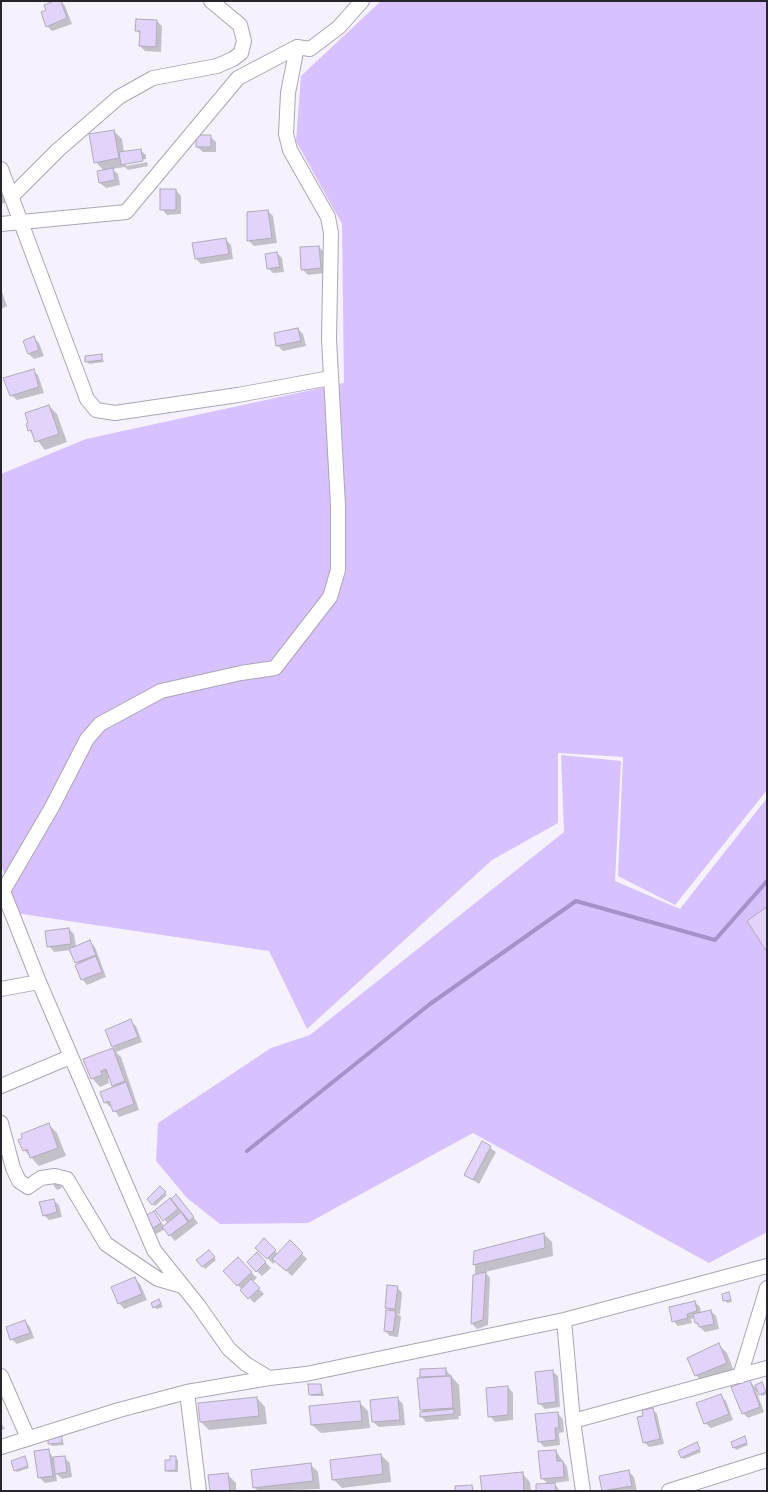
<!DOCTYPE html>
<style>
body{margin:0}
#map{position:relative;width:768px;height:1492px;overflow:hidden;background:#f5f1fd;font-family:Karla,sans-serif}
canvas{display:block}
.frame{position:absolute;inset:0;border:2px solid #27252b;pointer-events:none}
</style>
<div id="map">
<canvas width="768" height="1492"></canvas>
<div class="frame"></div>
</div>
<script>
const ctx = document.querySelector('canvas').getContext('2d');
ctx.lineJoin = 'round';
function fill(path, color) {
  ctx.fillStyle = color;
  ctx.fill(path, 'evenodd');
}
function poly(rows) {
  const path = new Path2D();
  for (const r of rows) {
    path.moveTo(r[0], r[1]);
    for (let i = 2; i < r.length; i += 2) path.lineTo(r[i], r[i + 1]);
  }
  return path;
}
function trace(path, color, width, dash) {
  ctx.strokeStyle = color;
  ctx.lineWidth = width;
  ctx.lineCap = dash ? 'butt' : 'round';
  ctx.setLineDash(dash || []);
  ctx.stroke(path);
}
fill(poly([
 [381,1,767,1,767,790,675,905,618,876,623,757,558,753,558,823,492,860,307,1029,269,951,15,913,1,864,1,474,86,439,344,383,342,224,296,141,301,76],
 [561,755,621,761,615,881,680,909,767,798,767,1232,709,1263,473,1133,308,1223,220,1224,187,1198,156,1161,158,1123,271,1048,310,1035,564,832]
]), '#d7c1fe');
fill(poly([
 [61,1,65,6,72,24,52,31,47,26],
 [157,21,162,26,161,52,145,51,140,46,141,35,137,31],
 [114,131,122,139,124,153,140,150,146,155,146,159,126,163,126,166,147,162,148,166,128,170,125,167,112,169,118,174,120,185,106,188,100,183,104,171,96,162],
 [211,137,216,142,216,152,203,152,197,147],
 [1,186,7,202,1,204],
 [176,190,181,196,181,214,167,215,162,209],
 [268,211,273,216,277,243,254,246,249,241,247,225],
 [226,240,231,245,233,259,201,264,196,259],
 [319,247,324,252,325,273,308,275,302,269],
 [277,253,282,258,284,272,273,273,268,268],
 [1,289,7,306,1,309],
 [298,329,303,334,306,346,283,351,277,345],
 [34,338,39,343,44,356,34,359,29,354,24,341],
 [101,355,104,362,89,364,87,362],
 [33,370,38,375,44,393,17,400,11,395],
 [49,406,57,414,67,442,45,450,29,430],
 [69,929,74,934,76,947,90,942,95,947,106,977,87,985,82,979,79,965,71,950,54,952,49,946],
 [131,1021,136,1026,142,1042,116,1052,121,1057,139,1110,119,1117,112,1106,110,1107,105,1102,116,1087,111,1078,108,1079,109,1083,100,1087,92,1078,85,1060,115,1048,113,1046],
 [49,1125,57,1133,66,1156,39,1166,24,1150],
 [483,1143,496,1152,479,1184,466,1175],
 [52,1183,60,1183,62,1188,57,1190],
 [160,1188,167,1195,155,1206,148,1199],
 [176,1196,198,1223,175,1241,165,1229,156,1234,151,1229,154,1212,164,1226,168,1224,157,1210],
 [53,1200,59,1205,62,1217,49,1220,44,1215],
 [544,1234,552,1242,553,1256,485,1272,490,1278,488,1325,477,1329,472,1324,476,1275,475,1273,475,1252],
 [264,1240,278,1254,290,1242,307,1259,292,1276,276,1261,273,1264,257,1247],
 [211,1254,216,1260,205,1269,203,1266],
 [257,1254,271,1268,262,1276,248,1262],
 [238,1259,257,1278,252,1282,264,1294,254,1303,225,1271],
 [135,1279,140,1284,147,1300,124,1309,119,1303],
 [397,1287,402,1293,400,1314,397,1313,401,1317,398,1337,390,1336,385,1331,390,1311,386,1307],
 [728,1294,732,1302,727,1303,723,1295],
 [159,1301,163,1307,157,1309,154,1307],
 [695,1302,700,1307,701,1313,711,1311,716,1316,719,1329,705,1332,696,1323,695,1318,691,1319,692,1323,678,1326,673,1321],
 [25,1321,30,1327,34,1338,17,1344,11,1339],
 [719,1345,727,1353,734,1371,704,1384,696,1375],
 [445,1369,459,1385,461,1416,458,1416,459,1419,426,1422,421,1416,424,1413,421,1409,424,1379,422,1377],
 [552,1371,558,1376,560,1407,545,1409,539,1403],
 [749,1381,758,1390,762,1384,767,1394,762,1396,756,1390,764,1412,748,1418,743,1413],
 [321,1385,324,1396,312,1396,310,1394],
 [508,1387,513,1393,513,1420,495,1422,490,1416],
 [721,1396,726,1401,733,1420,711,1428,705,1423],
 [257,1398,265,1407,267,1424,209,1430,201,1422],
 [398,1399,403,1404,405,1425,379,1427,373,1422],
 [360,1403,368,1411,370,1428,321,1433,312,1425],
 [652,1409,657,1414,664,1444,649,1447,644,1442,645,1416],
 [557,1413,563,1419,564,1432,559,1433,560,1445,544,1447,539,1441],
 [1,1423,5,1429,1,1430],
 [61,1435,64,1445,52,1446,50,1444],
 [744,1438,748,1445,736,1450,734,1447],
 [697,1444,701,1452,684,1459,682,1457],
 [48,1450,54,1459,64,1457,70,1463,72,1477,62,1479,56,1473,57,1481,45,1483,39,1477],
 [556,1451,567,1467,569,1481,554,1483,560,1491,537,1491,548,1484,542,1478],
 [381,1455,389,1463,391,1482,342,1488,334,1480],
 [175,1457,178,1460,178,1472,168,1472,166,1470],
 [24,1458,29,1468,17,1472,15,1470],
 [310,1464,318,1472,320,1489,258,1491,254,1487],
 [629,1472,634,1477,637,1491,603,1491],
 [522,1473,530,1482,531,1491,483,1491],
 [228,1475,236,1483,236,1491,211,1491]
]), '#0003');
trace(poly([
 [247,1151,430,1004,576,901,715,940,767,881]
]), '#a791cd', 4);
const building = poly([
 [54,1,61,1,67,18,46,27,41,12,46,10,44,5,54,1],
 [136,19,157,20,156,47,139,46,140,31,135,31,136,19],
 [114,130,119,158,94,163,89,134,114,130],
 [196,135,211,135,211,147,196,147,196,135],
 [141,149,143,161,121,165,119,152,141,149],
 [113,168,115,180,99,183,97,171,113,168],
 [160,189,176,189,176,210,160,210,160,189],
 [268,210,272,238,247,241,247,212,268,210],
 [226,238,229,254,195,259,192,243,226,238],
 [319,246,321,268,301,270,300,247,319,246],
 [277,252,280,267,267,269,265,254,277,252],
 [298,328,301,341,276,346,274,333,298,328],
 [34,336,39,350,28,354,23,341,34,336],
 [102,354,102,360,85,362,85,356,102,354],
 [34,369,39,387,10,396,3,378,34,369],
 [49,405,59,434,35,442,31,430,28,431,26,424,28,423,25,413,49,405],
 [765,908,767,910,767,952,747,921,765,908],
 [69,928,71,944,47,947,45,931,69,928],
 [90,940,96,955,75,963,69,949,90,940],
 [96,956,102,972,81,980,75,965,96,956],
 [131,1019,138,1037,112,1047,105,1030,131,1019],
 [113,1048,125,1081,112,1086,106,1069,101,1071,102,1075,91,1079,83,1059,113,1048],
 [126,1082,134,1104,113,1112,109,1101,104,1103,100,1092,126,1082],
 [49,1123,58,1148,30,1158,27,1149,23,1151,18,1140,22,1138,21,1134,49,1123],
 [482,1141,491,1146,473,1180,464,1175,482,1141],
 [160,1186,166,1192,152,1205,147,1199,160,1186],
 [176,1194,194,1217,189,1221,171,1199,176,1194],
 [170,1198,178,1209,163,1221,155,1210,170,1198],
 [54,1199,57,1212,43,1216,39,1202,54,1199],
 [154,1211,161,1223,150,1230,143,1217,154,1211],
 [181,1212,188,1222,169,1236,162,1227,181,1212],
 [544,1233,545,1248,473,1265,474,1251,544,1233],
 [264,1238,276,1250,267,1259,255,1248,264,1238],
 [290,1240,303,1253,286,1271,272,1259,290,1240],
 [209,1250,215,1257,202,1267,196,1260,209,1250],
 [257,1252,266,1262,256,1272,247,1262,257,1252],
 [238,1257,252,1272,237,1286,223,1271,238,1257],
 [486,1272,483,1320,471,1324,473,1275,486,1272],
 [135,1277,142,1294,118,1304,111,1287,135,1277],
 [251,1279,260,1288,248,1299,240,1290,251,1279],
 [387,1285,398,1286,395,1309,385,1308,387,1285],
 [729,1292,731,1300,723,1301,722,1294,729,1292],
 [159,1299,161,1304,153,1308,151,1303,159,1299],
 [695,1301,697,1311,687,1314,688,1318,672,1322,669,1307,695,1301],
 [386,1310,396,1311,393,1332,384,1331,386,1310],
 [711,1310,714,1324,699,1327,698,1323,695,1323,693,1314,711,1310],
 [25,1320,30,1333,10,1340,6,1327,25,1320],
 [719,1343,727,1363,695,1376,687,1358,719,1343],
 [446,1368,446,1376,420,1377,420,1369,446,1368],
 [553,1370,556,1402,538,1404,535,1372,553,1370],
 [451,1376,453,1408,420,1410,417,1378,451,1376],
 [750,1380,760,1407,742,1414,731,1387,750,1380],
 [762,1382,766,1392,759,1395,755,1385,762,1382],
 [308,1384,321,1384,322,1394,309,1395,308,1384],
 [508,1386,508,1415,488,1417,486,1388,508,1386],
 [721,1394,729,1414,704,1424,696,1403,721,1394],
 [257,1397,259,1416,200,1422,198,1403,257,1397],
 [398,1397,400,1420,372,1422,370,1400,398,1397],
 [360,1401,362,1421,311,1425,309,1406,360,1401],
 [653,1408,660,1439,643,1443,637,1417,643,1416,642,1410,653,1408],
 [454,1409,454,1414,420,1417,420,1412,454,1409],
 [558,1412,559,1428,555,1428,556,1440,538,1442,535,1414,558,1412],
 [62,1434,62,1443,48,1444,48,1435,62,1434],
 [745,1436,747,1443,733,1448,731,1442,745,1436],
 [697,1442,700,1449,681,1458,678,1451,697,1442],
 [49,1449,53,1476,38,1478,34,1451,49,1449],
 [556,1450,557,1461,563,1461,564,1477,541,1479,538,1451,556,1450],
 [381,1454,383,1474,332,1480,330,1460,381,1454],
 [25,1456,28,1466,14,1471,11,1461,25,1456],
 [65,1456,67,1472,55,1474,53,1457,65,1456],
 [170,1456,176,1456,176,1470,165,1471,165,1460,170,1460,170,1456],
 [311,1463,313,1481,253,1488,251,1470,311,1463],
 [629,1470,632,1486,602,1491,599,1476,629,1470],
 [523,1472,524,1491,482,1491,480,1476,523,1472],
 [228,1473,230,1491,210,1491,208,1475,228,1473],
 [555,1483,556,1491,536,1491,536,1484,555,1483],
 [472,1485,473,1491,455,1491,455,1486,472,1485]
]);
fill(building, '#e1d3f9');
trace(building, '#b0abb9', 1);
const street = poly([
 [1,169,87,399,96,410,115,413,238,395,330,378],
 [12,196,58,150,119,97,153,78,217,66,233,59,241,53,244,41,240,25,211,1],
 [1,224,126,212,238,78,297,47,310,49,339,27,362,1],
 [1,886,39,982,154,1250,198,1305,229,1349,246,1364,269,1378],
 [3,891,52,807,87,739,100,724,161,691,241,673,275,668,330,597,338,570,338,506,329,339,331,233,328,217,290,150,286,134,288,93,297,47],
 [1,989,39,982],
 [1,1086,70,1057],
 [1,1123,13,1168,19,1181,28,1187,41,1178,55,1176,67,1179,106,1244,158,1279,179,1285],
 [564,1320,573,1421,583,1491],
 [1,1376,28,1438],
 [740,1376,767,1288],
 [187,1392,199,1491],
 [573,1421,767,1368],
 [1,1447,119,1410,187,1392,269,1378,306,1374,564,1320,767,1266],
 [669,1491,767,1460]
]);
trace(street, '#aba6b5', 16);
trace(street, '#fff', 14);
</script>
